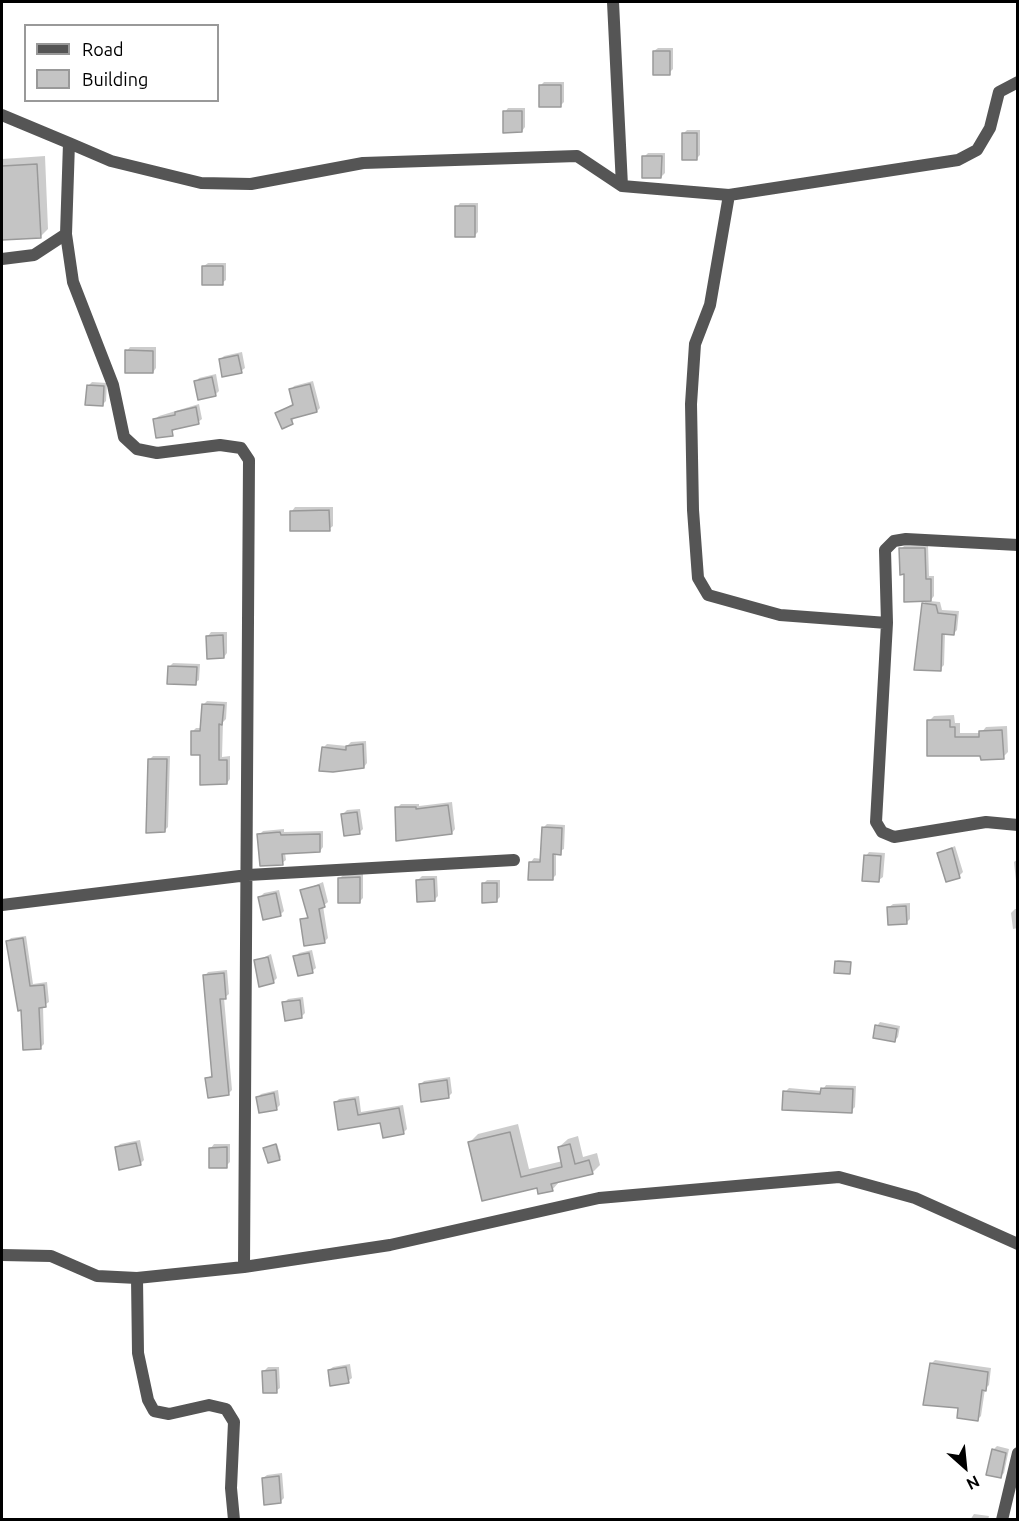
<!DOCTYPE html>
<style>
body{margin:0}
#map{position:relative;width:1019px;height:1521px;overflow:hidden;background:#fff;font-family:Ubuntu,sans-serif}
canvas{display:block}
.frame{position:absolute;inset:0;border:3px solid #000;pointer-events:none}
.legend{position:absolute;left:24px;top:24px;width:195px;height:78px;box-sizing:border-box;background:#fff;border:2px solid #999;margin:0;padding:8px 10px;list-style:none;font-size:18px;color:#000}
.legend li{display:flex;align-items:center;gap:12px;height:30px}
.legend b{width:30px;border:2px solid #999}
.north{position:absolute;left:935px;top:1437px;width:60px;height:60px;-webkit-text-stroke:4px #fff;paint-order:stroke;rotate:153deg;font-size:16px;font-weight:700;line-height:24px;text-align:center;color:#000}
.north::after{content:'';display:block;margin:auto;width:21px;height:27px;background:#000;clip-path:polygon(50% 0,100% 100%,50% 72%,0 100%)}
</style>
<div id="map">
<canvas width="1019" height="1521"></canvas>
<div class="frame"></div>
<ul class="legend">
<li><b style="height:8px;background:#555"></b>Road</li>
<li><b style="height:16px;background:#c4c4c4"></b>Building</li>
</ul>
<div class="north">N</div>
</div>
<script>
const ctx = document.querySelector('canvas').getContext('2d');
ctx.lineJoin = 'round';
function fill(path, color) {
  ctx.fillStyle = color;
  ctx.fill(path, 'evenodd');
}
function poly(rows) {
  const path = new Path2D();
  for (const r of rows) {
    path.moveTo(r[0], r[1]);
    for (let i = 2; i < r.length; i += 2) path.lineTo(r[i], r[i + 1]);
  }
  return path;
}
function trace(path, color, width, dash) {
  ctx.strokeStyle = color;
  ctx.lineWidth = width;
  ctx.lineCap = dash ? 'butt' : 'round';
  ctx.setLineDash(dash || []);
  ctx.stroke(path);
}
fill(poly([
 [658,48,673,48,673,69,669,73,654,51],
 [544,82,564,82,564,102,560,106,540,86],
 [508,108,525,108,525,127,522,131,505,112],
 [687,130,700,130,700,155,696,159,683,134],
 [648,153,665,153,665,173,661,177,644,157],
 [45,156,48,229,40,237,2,239,2,159],
 [460,203,478,203,478,232,474,236,457,207],
 [208,263,226,263,226,280,222,283,204,266],
 [130,347,156,347,156,368,153,372,127,351],
 [242,352,245,368,241,371,220,360,224,356],
 [216,374,219,391,215,395,196,382,199,378],
 [313,381,320,408,317,411,294,417,292,423,277,413,294,403,291,390,294,386],
 [92,382,107,383,106,401,102,405,88,386],
 [199,404,202,419,198,422,175,427,172,434,155,419,159,416],
 [295,507,333,507,333,526,329,529,292,511],
 [905,545,928,545,929,576,934,576,934,596,930,601,940,602,942,610,959,611,957,630,953,634,945,633,944,665,940,669,923,604,928,600,905,573,901,549],
 [211,632,227,632,227,653,224,657,208,636],
 [173,663,200,664,199,680,195,683,169,667],
 [207,701,227,702,226,719,223,722,222,757,230,756,230,779,227,783,202,753,192,732,196,728,202,728,204,704],
 [954,715,955,723,960,723,960,733,981,733,986,727,1007,726,1008,752,1003,757,982,754,929,721,934,716],
 [366,741,367,763,364,767,323,748,327,744,347,746,351,742],
 [153,756,170,756,168,827,164,831,149,760],
 [452,802,455,829,452,833,397,808,401,804,419,804,419,806],
 [360,809,363,829,359,833,343,814,347,810],
 [547,824,565,825,564,849,556,853,556,875,552,879,531,862,534,858,542,859,543,828],
 [284,829,284,832,323,831,323,847,320,851,285,853,286,860,282,863,259,835,263,831],
 [955,846,963,872,959,876,939,853],
 [869,852,885,853,883,877,879,880,866,856],
 [1018,859,1018,899,1014,862],
 [363,874,363,898,360,901,339,879,343,875],
 [422,876,437,876,438,896,434,900,418,880],
 [487,880,500,880,500,897,496,901,483,884],
 [323,882,328,902,323,906,328,938,325,941,301,920,309,916,302,891],
 [279,890,284,911,280,915,260,897,264,893],
 [910,903,910,919,906,923,889,907,893,904],
 [1015,909,1018,909,1018,928,1013,929,1011,913],
 [26,936,33,984,47,982,49,1002,43,1006,44,1044,40,1048,23,1009,7,942,11,938],
 [312,950,316,968,312,971,295,957,299,953],
 [271,954,277,978,273,982,256,961],
 [838,960,851,961,850,971,836,961],
 [227,970,229,994,224,998,232,1090,228,1094,207,1078,214,1074,205,976,208,972],
 [303,997,305,1013,301,1017,284,1003,288,999],
 [880,1022,900,1026,898,1037,895,1040,877,1026],
 [450,1077,452,1093,448,1097,420,1085,424,1081],
 [826,1085,856,1086,855,1107,851,1111,785,1092,789,1088,822,1091],
 [278,1090,280,1105,276,1109,258,1097,261,1094],
 [359,1096,361,1112,403,1105,407,1129,403,1133,382,1121,339,1128,335,1103,339,1099],
 [518,1124,529,1169,563,1161,559,1147,568,1139,578,1136,583,1157,597,1153,600,1165,592,1173,560,1181,552,1190,538,1186,484,1199,470,1142,478,1134],
 [140,1140,144,1160,140,1164,117,1147,120,1144],
 [214,1144,230,1144,230,1162,226,1166,211,1148],
 [277,1144,281,1157,279,1159,265,1148],
 [935,1360,991,1368,989,1385,985,1389,981,1416,978,1419,960,1407,931,1364],
 [350,1364,352,1378,348,1381,329,1370,333,1367],
 [268,1367,279,1367,280,1388,276,1391,264,1371],
 [997,1446,1009,1449,1004,1473,1000,1477,993,1450],
 [282,1473,284,1498,280,1502,263,1478,267,1475],
 [974,1514,989,1516,988,1520,970,1520]
]), '#0003');
const building = poly([
 [653,51,670,51,670,75,653,75,653,51],
 [539,85,561,85,561,107,539,107,539,85],
 [503,111,522,111,522,132,503,133,503,111],
 [682,133,697,133,697,160,682,160,682,133],
 [642,156,662,156,661,178,642,178,642,156],
 [37,164,41,238,2,240,2,166,37,164],
 [455,206,475,206,475,237,455,237,455,206],
 [202,266,223,266,223,285,202,285,202,266],
 [125,350,153,351,153,373,125,373,125,350],
 [238,355,242,373,222,377,219,359,238,355],
 [212,377,216,396,198,400,194,381,212,377],
 [310,384,317,412,291,419,293,424,282,429,275,413,293,405,289,389,310,384],
 [87,385,104,386,103,406,85,405,87,385],
 [196,407,199,424,172,430,173,436,156,438,153,419,175,415,175,412,196,407],
 [329,510,330,531,290,531,290,511,329,510],
 [899,548,925,548,926,579,931,579,931,601,904,602,904,574,900,575,899,548],
 [922,603,936,605,938,613,956,615,954,635,942,634,941,671,914,670,922,603],
 [223,635,224,658,207,659,206,636,223,635],
 [168,666,197,667,196,685,167,684,168,666],
 [202,704,224,705,222,725,219,724,219,760,227,760,227,784,200,785,200,755,191,755,191,731,200,731,202,704],
 [927,720,950,720,950,727,955,727,955,737,979,737,979,731,1002,730,1004,759,981,760,980,756,927,756,927,720],
 [363,744,364,768,333,772,319,771,322,747,346,750,346,746,363,744],
 [148,759,167,759,165,832,146,833,148,759],
 [448,805,452,834,396,841,395,807,416,807,416,809,448,805],
 [357,812,360,834,344,836,341,814,357,812],
 [542,827,562,828,561,855,553,854,553,880,528,880,529,862,540,862,542,827],
 [280,832,281,835,320,834,320,852,282,854,283,865,260,866,257,834,280,832],
 [952,848,960,878,946,882,937,853,952,848],
 [864,855,881,856,879,882,862,881,864,855],
 [360,877,360,903,338,903,338,878,360,877],
 [434,879,435,901,417,902,416,880,434,879],
 [482,883,497,883,497,902,482,903,482,883],
 [319,885,325,907,319,909,325,943,304,946,300,919,308,918,300,890,319,885],
 [276,893,281,916,263,920,258,897,276,893],
 [906,906,907,924,888,925,887,907,906,906],
 [23,938,30,986,44,985,46,1007,39,1008,41,1049,23,1050,21,1010,18,1011,6,941,23,938],
 [309,953,313,973,298,976,293,956,309,953],
 [268,957,274,983,259,987,254,960,268,957],
 [835,961,851,962,850,974,834,973,835,961],
 [224,973,226,999,220,999,229,1095,208,1098,205,1078,212,1077,203,975,224,973],
 [300,1000,302,1018,285,1021,282,1002,300,1000],
 [875,1025,897,1029,895,1042,873,1038,875,1025],
 [447,1080,449,1098,421,1102,419,1084,447,1080],
 [821,1088,853,1089,852,1113,782,1110,783,1091,820,1094,821,1088],
 [274,1093,277,1110,259,1113,256,1097,274,1093],
 [355,1099,358,1115,399,1108,404,1134,383,1138,380,1123,338,1130,334,1102,355,1099],
 [510,1132,521,1177,562,1167,558,1147,570,1144,575,1164,589,1160,593,1174,551,1184,553,1191,538,1194,537,1188,482,1201,468,1142,510,1132],
 [136,1143,141,1165,119,1170,115,1147,136,1143],
 [276,1144,280,1160,268,1163,263,1148,276,1144],
 [227,1147,227,1168,209,1168,209,1148,227,1147],
 [930,1363,988,1372,986,1391,982,1390,978,1421,957,1418,958,1408,923,1405,930,1363],
 [346,1367,349,1383,330,1386,328,1370,346,1367],
 [276,1370,277,1393,263,1393,262,1371,276,1370],
 [992,1449,1006,1453,1001,1478,986,1475,992,1449],
 [279,1476,281,1503,264,1505,262,1478,279,1476]
]);
fill(building, '#c4c4c4');
trace(building, '#999', 1.5);
trace(poly([
 [613,2,622,186],
 [2,115,69,143,66,234,73,282,113,385,124,437,137,449,157,453,220,445,241,448,249,460,244,1267],
 [69,143,111,161,201,183,251,184,363,163,577,156,622,186,729,195,710,305,695,344,691,404,693,510,698,578,708,595,780,615,887,623,885,550,894,541,906,539,1018,545],
 [729,195,958,160,977,150,990,128,999,92,1018,82],
 [2,259,34,255,66,234],
 [887,623,876,822,882,832,894,837,986,822,1018,825],
 [2,905,248,875,514,860],
 [2,1255,51,1256,97,1276,137,1278,244,1267,390,1245,599,1198,839,1177,915,1198,1018,1244],
 [137,1278,138,1353,148,1400,154,1411,169,1414,209,1405,226,1409,234,1422,231,1488,234,1520],
 [1002,1520,1018,1453]
]), '#555', 12);
</script>
